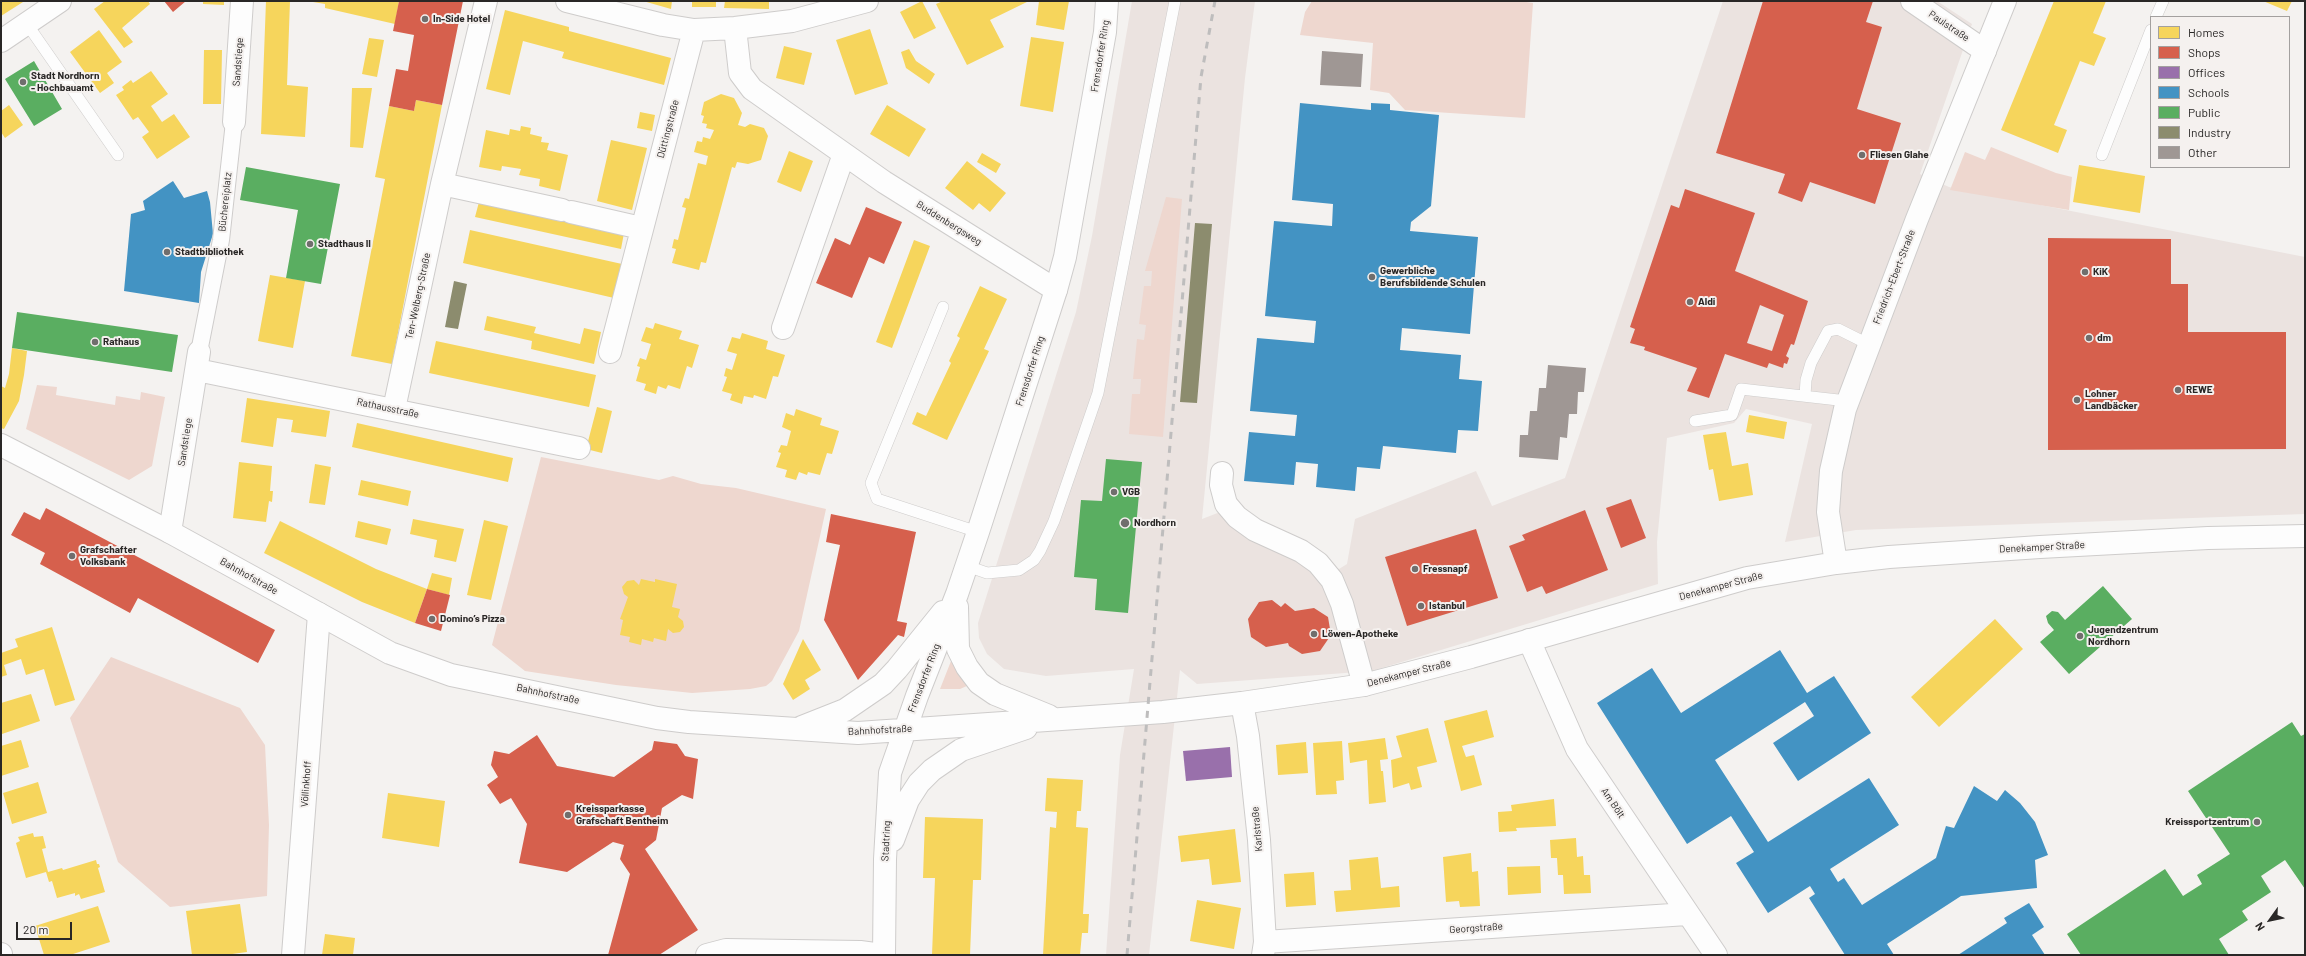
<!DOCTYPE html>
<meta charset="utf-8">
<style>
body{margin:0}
#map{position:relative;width:2306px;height:956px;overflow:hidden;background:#f4f2f0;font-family:Barlow,sans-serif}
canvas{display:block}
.frame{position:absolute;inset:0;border:2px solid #292726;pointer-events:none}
.legend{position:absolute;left:2150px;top:16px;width:140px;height:152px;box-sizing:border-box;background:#f5f1ef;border:1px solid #a3a09f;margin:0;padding:5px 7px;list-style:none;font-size:12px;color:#292726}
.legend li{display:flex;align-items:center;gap:8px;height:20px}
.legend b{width:20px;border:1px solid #a3a09f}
.north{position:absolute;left:2250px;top:900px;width:40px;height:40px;-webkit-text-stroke:3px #f5f1ef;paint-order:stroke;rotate:237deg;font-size:11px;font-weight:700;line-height:16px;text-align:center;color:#292726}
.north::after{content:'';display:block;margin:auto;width:14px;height:18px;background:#292726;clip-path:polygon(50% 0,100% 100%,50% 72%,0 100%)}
.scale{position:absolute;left:16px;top:922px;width:56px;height:18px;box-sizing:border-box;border:2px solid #292726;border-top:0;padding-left:5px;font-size:12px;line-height:14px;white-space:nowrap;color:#292726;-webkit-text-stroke:3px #f5f1ef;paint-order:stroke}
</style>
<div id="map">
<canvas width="2306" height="956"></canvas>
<div class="frame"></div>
<ul class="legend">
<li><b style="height:11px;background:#f6d55c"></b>Homes</li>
<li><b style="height:11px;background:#d6604d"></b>Shops</li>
<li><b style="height:11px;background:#9970ab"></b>Offices</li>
<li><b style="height:11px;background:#4393c3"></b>Schools</li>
<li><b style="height:11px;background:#5aae61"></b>Public</li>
<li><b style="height:11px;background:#8c8c6e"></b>Industry</li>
<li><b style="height:11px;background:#9f9794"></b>Other</li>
</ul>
<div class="north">N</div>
<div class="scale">20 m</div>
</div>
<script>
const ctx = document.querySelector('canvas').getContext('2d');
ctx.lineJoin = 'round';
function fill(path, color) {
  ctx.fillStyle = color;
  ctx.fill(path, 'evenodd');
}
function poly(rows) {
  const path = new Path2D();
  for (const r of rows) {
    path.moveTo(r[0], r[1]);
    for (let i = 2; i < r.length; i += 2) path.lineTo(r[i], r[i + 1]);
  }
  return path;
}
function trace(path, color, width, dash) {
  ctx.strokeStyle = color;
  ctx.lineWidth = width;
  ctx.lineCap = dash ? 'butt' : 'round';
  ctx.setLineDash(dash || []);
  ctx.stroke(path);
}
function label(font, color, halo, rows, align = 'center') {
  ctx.font = font + ' Barlow,sans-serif';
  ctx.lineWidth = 4;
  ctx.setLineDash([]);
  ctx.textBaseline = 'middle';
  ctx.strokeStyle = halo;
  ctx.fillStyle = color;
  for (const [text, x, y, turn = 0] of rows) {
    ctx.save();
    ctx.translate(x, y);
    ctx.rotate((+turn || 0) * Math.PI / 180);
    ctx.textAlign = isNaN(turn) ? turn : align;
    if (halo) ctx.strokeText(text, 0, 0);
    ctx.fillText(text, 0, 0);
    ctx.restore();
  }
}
fill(poly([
 [1132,1,1255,1,1245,78,1202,519,1233,507,1339,569,1347,564,1355,519,1476,471,1492,506,1565,478,1723,1,1937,1,1972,24,1920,174,1949,187,2305,257,2305,514,1856,530,1785,542,1812,424,1746,409,1734,423,1667,438,1657,542,1658,584,1372,671,1197,684,1180,670,1149,955,1106,955,1120,755,1134,669,1046,676,1004,669,987,654,979,638,978,623,1076,312,1092,236]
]), '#ebe3e0');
fill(poly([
 [1312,1,1520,1,1533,3,1525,118,1405,110,1389,93,1370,90,1373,43,1300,35,1305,12],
 [1991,147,2056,173,2072,177,2069,210,1950,190,1965,152,1985,160],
 [1166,197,1182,199,1163,437,1129,434,1132,394,1140,394,1141,379,1133,379,1137,339,1144,340,1146,325,1139,324,1144,286,1151,286,1152,271,1145,271],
 [37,385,57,387,56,395,115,405,116,396,140,400,141,392,165,397,152,466,129,480,26,429],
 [541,457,659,480,673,476,701,484,736,488,826,509,799,631,772,681,766,686,750,689,692,693,616,685,525,671,492,645],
 [953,656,969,685,960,689,940,689],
 [111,657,240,708,265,745,269,825,267,896,170,907,118,862,70,718]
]), '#eed7cf');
fill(poly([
 [1,1,21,1,23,2,1,16],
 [105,1,148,1,150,4,122,28,133,42,124,48,94,9],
 [203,1,224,1,224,5,203,4],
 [266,1,290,1,287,85,308,87,305,137,261,134],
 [399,1,395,24,325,8,325,4,313,2],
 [643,1,672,1,671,9],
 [692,1,716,1,716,7,692,7],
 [725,1,769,1,769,9,724,8],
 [922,1,936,28,914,39,900,12],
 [943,1,1029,1,990,20,1004,47,967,65,936,4],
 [1039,1,1069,1,1064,30,1036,25],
 [2054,1,2106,1,2093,33,2106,38,2094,66,2080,61,2054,125,2067,130,2058,153,2001,130],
 [2263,1,2292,1,2287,11],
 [505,10,569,27,569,31,671,58,664,85,562,58,564,52,523,41,510,95,486,89],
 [870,29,888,84,855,95,836,40],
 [99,30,122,62,107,73,114,83,100,93,70,52],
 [1031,37,1064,42,1053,112,1020,106],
 [369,38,384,40,377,77,362,74],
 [784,46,812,53,804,85,776,78],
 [909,49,916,61,935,74,929,84,906,68,901,52],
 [204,50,222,50,221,104,203,104],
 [151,71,168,94,151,106,162,122,174,114,190,137,157,159,142,137,149,132,138,117,133,120,116,95,124,90,122,87,131,80,133,83],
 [352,88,372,88,363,148,350,147],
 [721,94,734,98,742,113,738,125,745,127,750,124,764,128,768,136,761,160,748,164,737,162,735,168,732,167,706,263,701,262,699,270,672,263,676,249,672,248,674,239,678,240,686,208,682,207,685,198,689,199,698,163,706,165,708,156,694,152,697,141,702,142,703,137,710,139,714,130,706,128,707,124,702,123,704,116,701,115,704,102],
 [416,100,442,105,392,364,351,356,385,179,375,177,389,106,414,111],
 [9,105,23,125,5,138,1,132,1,111],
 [887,105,926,129,909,157,870,134],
 [640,112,655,115,652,131,637,128],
 [521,126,531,128,530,134,542,137,541,142,549,143,547,150,568,155,560,191,539,186,540,179,519,175,521,169,502,166,501,171,479,167,486,130,509,135,510,129,520,131],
 [611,140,647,148,632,210,597,201],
 [789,151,813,161,801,192,777,182],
 [982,153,1001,164,996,173,977,162],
 [967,161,1006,193,990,212,979,203,973,210,945,188],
 [2079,165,2145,176,2140,213,2073,202],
 [479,202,624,233,621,249,475,217],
 [470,230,622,264,614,298,463,263],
 [914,240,930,246,892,348,876,342],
 [270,275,305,281,293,348,258,341],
 [980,286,1007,299,984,349,989,351,947,440,912,424,917,412,926,416,951,363,949,361,960,338,957,336],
 [487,316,536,327,534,333,580,344,584,328,601,332,594,364,531,349,532,341,484,330],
 [655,323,682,331,679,339,699,345,692,368,687,366,680,389,668,385,666,389,658,386,656,394,644,390,646,384,636,381,640,367,637,366,640,358,646,360,651,344,641,341,646,327,653,329],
 [742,333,768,341,766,349,785,355,778,377,773,376,766,399,754,395,753,398,744,396,742,404,730,400,732,394,722,391,727,377,724,376,726,368,732,370,737,354,727,351,732,337,740,339],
 [436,341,596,375,589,407,429,373],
 [12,348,27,351,24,375,19,401,4,429,1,428,1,386,5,388,9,374],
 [247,398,330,411,326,437,291,432,293,420,277,418,273,447,241,442],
 [597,407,612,411,602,453,586,449],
 [796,409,822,418,820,425,839,431,832,454,827,453,820,475,808,472,807,475,799,472,796,480,785,477,787,470,776,467,781,453,778,452,781,445,787,446,791,431,782,427,786,413,794,416],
 [1749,415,1787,422,1784,439,1746,432],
 [357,423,513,458,508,482,352,447],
 [1726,432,1732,466,1748,463,1753,495,1719,501,1713,469,1709,470,1703,435],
 [239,462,272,466,270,491,273,491,272,502,269,501,266,522,233,518],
 [315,464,331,467,325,505,309,503],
 [361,480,411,491,408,506,358,495],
 [413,519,464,529,456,562,434,557,437,540,410,534],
 [484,520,508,526,491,600,467,595],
 [280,521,376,569,427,589,415,623,362,602,264,553],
 [358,521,391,529,387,545,355,537],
 [432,573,452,578,449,595,427,589],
 [641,579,655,582,655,579,677,584,672,607,680,609,678,617,683,621,684,627,680,632,673,633,668,629,666,641,654,638,653,642,642,639,641,645,629,642,630,637,620,635,623,620,620,619,628,597,624,594,622,587,627,581,634,580,639,585],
 [1995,619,2023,649,1939,727,1911,697],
 [52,627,75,700,55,706,44,669,26,675,21,659,4,665,7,675,1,677,1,653,18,647,15,639],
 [803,639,821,670,805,680,810,689,793,700,783,684],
 [31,694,40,721,2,734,1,703],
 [1487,710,1494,737,1462,746,1466,757,1474,755,1482,785,1461,791,1444,721],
 [1428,728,1437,762,1417,767,1422,787,1411,790,1409,783,1393,788,1391,760,1402,757,1396,736],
 [1385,738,1388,759,1380,760,1381,771,1383,771,1386,802,1369,804,1367,760,1350,763,1348,743],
 [21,740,29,767,1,776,1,746],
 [1342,741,1344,780,1336,781,1337,794,1316,795,1313,743],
 [1306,742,1308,773,1278,775,1276,745],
 [1047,778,1083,780,1081,811,1077,811,1076,827,1088,828,1083,914,1089,914,1088,933,1082,933,1080,955,1043,955,1050,827,1056,828,1057,812,1045,811],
 [38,782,47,813,12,824,3,793],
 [388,793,445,801,439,847,382,838],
 [1554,799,1556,826,1516,828,1517,831,1499,832,1498,812,1512,811,1511,805],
 [925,817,983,819,981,880,973,880,970,955,932,955,935,878,923,878],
 [1235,829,1241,882,1212,885,1209,859,1181,862,1178,836],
 [33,833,34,837,43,836,46,848,42,849,48,872,62,868,63,870,96,860,97,864,99,864,100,867,98,868,105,892,81,899,79,894,75,896,75,893,57,898,52,881,49,882,46,872,26,878,16,843,20,841,18,837],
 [1576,838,1577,857,1583,856,1584,875,1590,875,1591,893,1564,894,1563,875,1558,875,1557,858,1551,858,1550,840],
 [1471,853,1472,872,1478,871,1480,906,1460,907,1459,901,1446,902,1443,857],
 [1378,857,1381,888,1399,886,1400,907,1336,912,1334,891,1351,890,1349,860],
 [1540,866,1541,893,1508,895,1507,867],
 [1314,872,1316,905,1286,907,1284,874],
 [1197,900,1241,908,1234,949,1190,941],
 [240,904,247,952,225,955,192,955,186,911],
 [98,906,110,942,70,955,44,955,35,926],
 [325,934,355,938,353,955,322,955]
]), '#f6d55c');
fill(poly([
 [164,1,186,1,173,12],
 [399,1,463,1,442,105,416,100,414,111,389,106,396,69,408,71,414,35,393,31],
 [1763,1,1873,1,1866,22,1882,27,1857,109,1901,123,1875,204,1810,182,1802,202,1778,193,1785,174,1716,153],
 [1685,189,1755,213,1735,271,1808,301,1794,345,1791,344,1786,356,1789,358,1787,364,1784,363,1783,368,1769,363,1767,368,1725,354,1709,398,1687,391,1697,368,1644,350,1645,347,1630,343,1635,329,1630,327,1671,205,1679,208],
 [1760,305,1784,315,1772,351,1747,343],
 [866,207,902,222,884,264,869,257,852,298,816,283,835,238,850,245],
 [2048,238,2171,239,2171,284,2188,284,2188,332,2286,332,2286,449,2048,450],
 [1631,499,1646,538,1621,548,1606,508],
 [46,508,275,630,258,663,138,598,130,613,40,564,45,553,11,535,24,512,40,520],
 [1585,510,1608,570,1546,594,1542,586,1527,592,1509,546,1525,540,1522,535],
 [831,514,916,532,897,621,907,623,904,637,898,635,858,680,824,620,840,545,826,542],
 [1476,529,1498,598,1407,626,1385,557],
 [427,589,450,595,441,631,415,623],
 [1272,600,1281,607,1285,603,1295,611,1314,608,1328,617,1331,635,1320,651,1302,654,1289,646,1288,643,1266,647,1251,637,1248,619,1259,602],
 [537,735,557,766,614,777,652,750,654,741,677,744,685,756,698,759,693,799,682,795,662,808,656,840,645,849,698,930,659,955,608,955,630,874,620,859,624,845,613,842,567,872,519,863,527,824,511,798,500,804,487,785,498,777,491,765,494,751,509,754]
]), '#d6604d');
fill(poly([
 [1230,747,1232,777,1186,781,1183,751]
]), '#9970ab');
fill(poly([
 [1300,103,1371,110,1371,103,1390,104,1390,110,1439,115,1431,206,1411,222,1410,231,1478,237,1470,334,1402,328,1400,350,1461,355,1459,379,1482,381,1478,431,1458,430,1456,453,1383,446,1380,469,1357,467,1355,491,1316,487,1318,464,1296,462,1294,485,1244,481,1249,432,1295,436,1297,415,1250,411,1257,338,1314,343,1316,321,1265,316,1274,221,1332,226,1333,204,1292,200],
 [173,181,184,198,207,191,210,202,213,234,201,272,199,303,124,291,131,214,145,210,143,201],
 [1780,650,1807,693,1834,676,1871,733,1798,781,1773,743,1814,716,1805,702,1715,760,1768,842,1869,778,1899,825,1830,869,1838,882,1844,878,1862,905,1936,858,1946,826,1954,828,1974,786,1997,801,2005,790,2020,803,2035,822,2048,855,2035,860,2037,888,1961,896,1887,944,1894,955,1845,955,1809,898,1815,894,1810,886,1768,913,1736,863,1754,852,1731,816,1687,844,1597,703,1652,668,1681,713],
 [2029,903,2044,927,2032,935,2045,955,1958,955,2007,923,2004,918]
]), '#4393c3');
fill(poly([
 [34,61,62,109,34,126,5,79],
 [246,167,340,184,321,284,286,278,298,210,240,200],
 [17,312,178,335,172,372,12,348],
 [1106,459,1142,462,1128,613,1095,610,1097,579,1074,577,1081,500,1102,501],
 [2103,586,2132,619,2069,674,2040,642,2054,630,2048,623,2046,616,2052,611,2058,612,2065,620],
 [2292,722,2301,736,2305,734,2305,889,2285,860,2261,876,2271,892,2242,911,2248,920,2219,939,2229,955,2081,955,2067,934,2165,869,2183,896,2202,884,2197,875,2230,854,2188,791]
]), '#5aae61');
fill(poly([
 [1195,223,1212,224,1197,403,1180,402],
 [454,281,467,284,458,329,445,327]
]), '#8c8c6e');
fill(poly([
 [1322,51,1363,54,1361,87,1320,85],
 [1548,365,1586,368,1584,392,1578,392,1577,414,1569,414,1567,438,1560,437,1558,460,1519,457,1520,435,1528,435,1530,411,1537,411,1539,388,1546,388]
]), '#9f9794');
const service = poly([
 [2156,17,2163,1],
 [27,24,118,155],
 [2102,155,2151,30],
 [943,307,871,483,877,499,978,532],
 [1805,396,1806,380,1811,363,1828,331,1838,329,1868,344],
 [1695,421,1732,415,1741,389,1847,401],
 [967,566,987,573,1019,570,1034,560,1040,551,1054,521,1098,393,1175,1]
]);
const pedestrian = poly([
 [199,352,221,240,234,122]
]);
const minor = poly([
 [567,1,663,25,694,30,735,28,792,21,867,1],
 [1912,1,1985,51],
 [735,28,740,73,752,89,884,182,1056,290],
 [234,122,242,1],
 [442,184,562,210],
 [571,212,641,228],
 [783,328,844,154],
 [610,352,694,30],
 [197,370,579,448],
 [394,409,442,184,486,1],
 [1222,473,1221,485,1226,504,1237,517,1255,530,1301,551,1318,563,1332,580,1342,604,1364,685],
 [170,532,199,352],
 [1529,640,1577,749,1716,955],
 [1242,703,1248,736,1259,840,1265,942,1263,955],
 [1265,942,1687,914],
 [1,954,1,955],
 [293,955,319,614],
 [707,955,726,950,860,952,882,955]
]);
const tertiary = poly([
 [1,41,60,1],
 [1,445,170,532,390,653,451,675,657,718,689,722,858,733,1163,712,1242,703,1364,685,1471,657,1747,578,1836,563,1889,557,2040,547,2208,538,2305,536],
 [1836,563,1828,512,1831,471,1845,409,1917,219,2005,1],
 [957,607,958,649,967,667,979,683,995,694,1049,716],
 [802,727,845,710,883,684,897,669,943,612],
 [893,840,908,800,919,783,932,770,961,750,1026,728],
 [884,955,885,859,890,773,917,696,957,594,978,532,1056,290,1065,257,1105,32,1107,1]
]);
trace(service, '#cecccb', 12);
trace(pedestrian, '#cecccb', 18);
trace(minor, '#cecccb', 24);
trace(tertiary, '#cecccb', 24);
trace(service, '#fdfdfd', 11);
trace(pedestrian, '#fdfdfd', 16);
trace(minor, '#fdfdfd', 22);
trace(tertiary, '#fdfdfd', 22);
trace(poly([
 [1127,955,1201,77,1215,1]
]), '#bebdbd', 3, [7, 7]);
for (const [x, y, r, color] of [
 [425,19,4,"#706e6d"],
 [23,82,4,"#706e6d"],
 [1862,155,4,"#706e6d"],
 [310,244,4,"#706e6d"],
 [167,252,4,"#706e6d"],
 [2085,272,4,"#706e6d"],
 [1372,277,4,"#706e6d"],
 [1690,302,4,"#706e6d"],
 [2089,338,4,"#706e6d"],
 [95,342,4,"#706e6d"],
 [2178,390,4,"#706e6d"],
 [2077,400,4,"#706e6d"],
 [1114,492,4,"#706e6d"],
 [1125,523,5,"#706e6d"],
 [72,556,4,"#706e6d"],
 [1415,569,4,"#706e6d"],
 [1421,606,4,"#706e6d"],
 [432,619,4,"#706e6d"],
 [1314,634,4,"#706e6d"],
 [2080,636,4,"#706e6d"],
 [568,815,4,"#706e6d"],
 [2257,822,4,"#706e6d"]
]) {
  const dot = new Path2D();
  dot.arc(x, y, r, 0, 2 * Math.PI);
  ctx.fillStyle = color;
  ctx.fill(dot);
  trace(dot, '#f5f1ef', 1.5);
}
label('bold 10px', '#292726', '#f5f1ef', [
 ["In-Side Hotel",433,19],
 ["Stadt Nordhorn",31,76],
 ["- Hochbauamt",31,88],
 ["Fliesen Glahe",1870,155],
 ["Stadthaus II",318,244],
 ["Stadtbibliothek",175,252],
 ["Gewerbliche",1380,271],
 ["Berufsbildende Schulen",1380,283],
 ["KiK",2093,272],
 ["Aldi",1698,302],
 ["dm",2097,338],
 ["Rathaus",103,342],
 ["REWE",2186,390],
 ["Lohner",2085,394],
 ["Landbäcker",2085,406],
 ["VGB",1122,492],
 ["Nordhorn",1134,523],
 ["Grafschafter",80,550],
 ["Volksbank",80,562],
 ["Fressnapf",1423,569],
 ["Istanbul",1429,606],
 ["Domino’s Pizza",440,619],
 ["Jugendzentrum",2088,630],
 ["Nordhorn",2088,642],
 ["Löwen-Apotheke",1322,634],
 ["Kreissparkasse",576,809],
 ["Grafschaft Bentheim",576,821],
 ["Kreissportzentrum",2249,822,"right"]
], 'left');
label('10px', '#292726', '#f5f1ef', [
 ["Paulstraße",1949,26,34],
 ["Frensdorfer Ring",1100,56,-81],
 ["Sandstiege",238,62,-86],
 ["Düttingstraße",668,129,-75],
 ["Büchereiplatz",225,202,-84],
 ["Buddenbergsweg",949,223,32],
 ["Friedrich-Ebert-Straße",1894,277,-69],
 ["Ten-Welberg-Straße",418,296,-78],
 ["Frensdorfer Ring",1030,371,-72],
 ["Rathausstraße",388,408,12],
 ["Sandstiege",185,442,-81],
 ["Denekamper Straße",2042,547,-3],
 ["Bahnhofstraße",249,576,29],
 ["Denekamper Straße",1721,586,-15],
 ["Denekamper Straße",1409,673,-14],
 ["Frensdorfer Ring",924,678,-69],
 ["Bahnhofstraße",548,694,12],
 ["Bahnhofstraße",880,730,-3],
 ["Völlinkhoff",306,784,-86],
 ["Am Bölt",1613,803,56],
 ["Karlstraße",1257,829,-95],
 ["Stadtring",886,841,-87],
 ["Georgstraße",1476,928,-4]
]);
</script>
